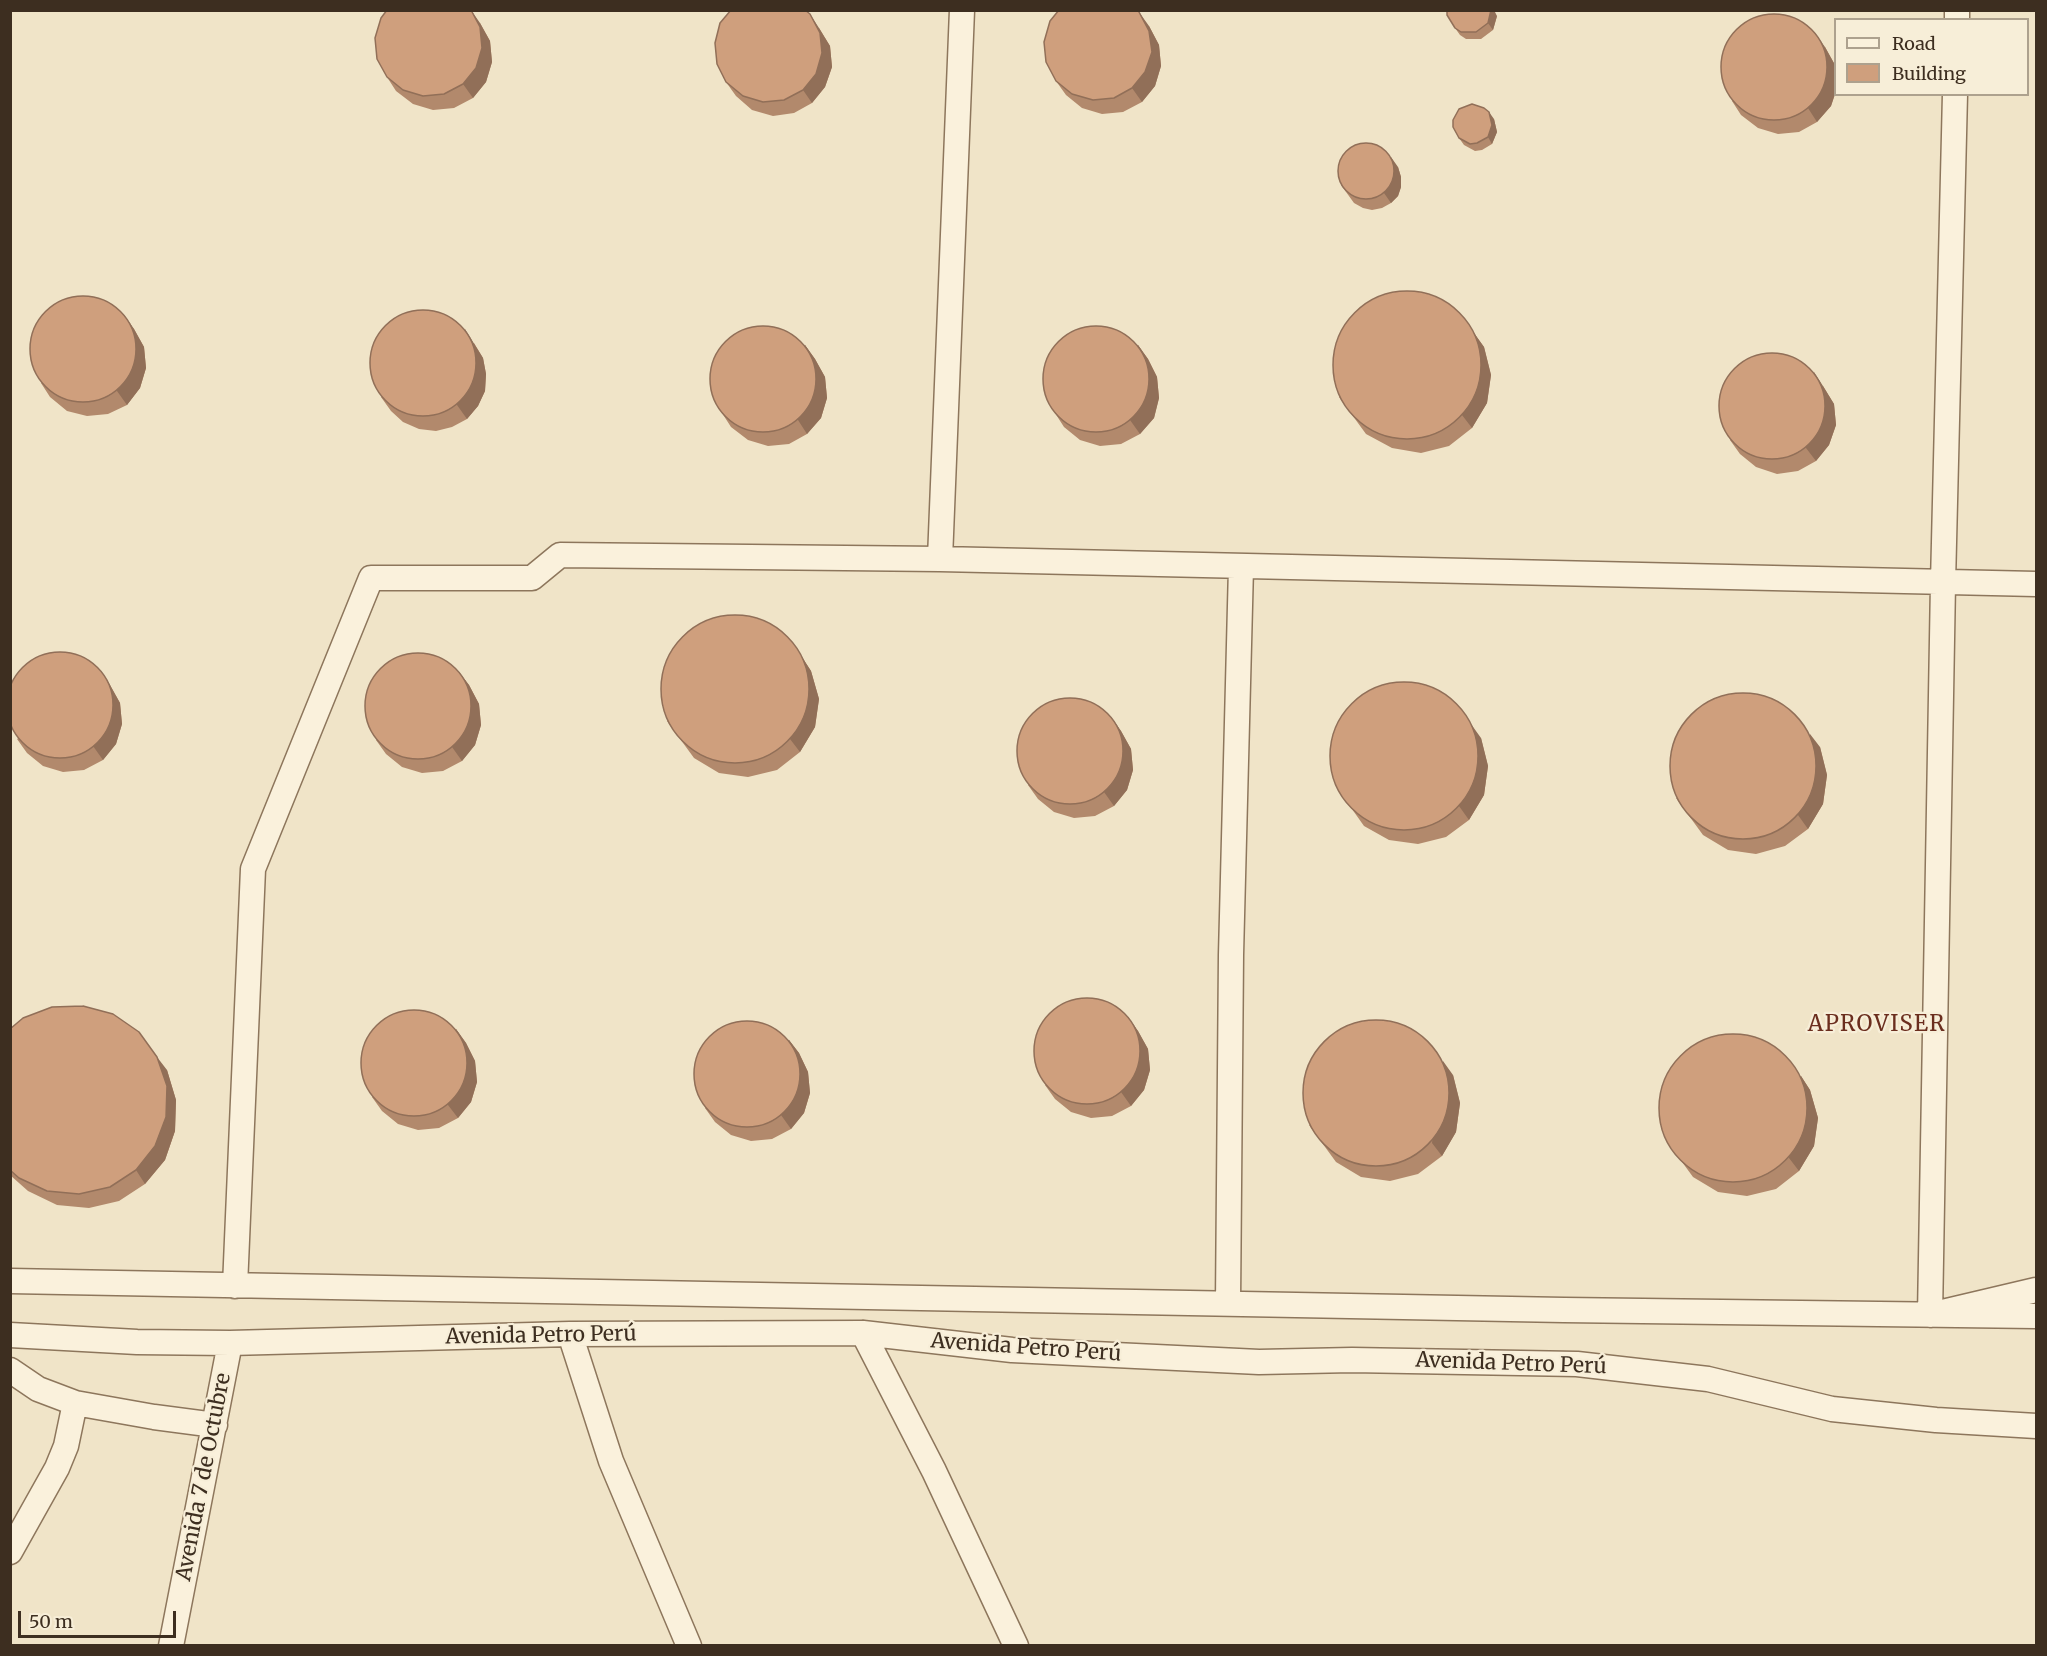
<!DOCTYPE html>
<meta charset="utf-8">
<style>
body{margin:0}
#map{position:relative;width:2047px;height:1656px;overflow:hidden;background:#f0e4c8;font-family:Merriweather,serif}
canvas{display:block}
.frame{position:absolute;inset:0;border:12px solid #3d2e20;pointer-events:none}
.legend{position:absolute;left:1834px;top:18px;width:195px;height:78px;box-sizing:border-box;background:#f7eed8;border:2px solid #ada18e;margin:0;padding:8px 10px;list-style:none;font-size:18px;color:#3d2e20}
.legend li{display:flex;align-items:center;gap:12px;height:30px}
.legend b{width:30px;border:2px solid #ada18e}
.scale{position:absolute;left:18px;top:1611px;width:158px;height:27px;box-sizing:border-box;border:3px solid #3d2e20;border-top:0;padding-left:8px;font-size:18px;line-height:21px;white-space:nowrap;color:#3d2e20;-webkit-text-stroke:4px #f7eed8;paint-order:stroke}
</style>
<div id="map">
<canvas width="2047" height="1656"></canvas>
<div class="frame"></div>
<ul class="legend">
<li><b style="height:8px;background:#faf1dc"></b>Road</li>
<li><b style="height:16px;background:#cf9f7d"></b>Building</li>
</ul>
<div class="scale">50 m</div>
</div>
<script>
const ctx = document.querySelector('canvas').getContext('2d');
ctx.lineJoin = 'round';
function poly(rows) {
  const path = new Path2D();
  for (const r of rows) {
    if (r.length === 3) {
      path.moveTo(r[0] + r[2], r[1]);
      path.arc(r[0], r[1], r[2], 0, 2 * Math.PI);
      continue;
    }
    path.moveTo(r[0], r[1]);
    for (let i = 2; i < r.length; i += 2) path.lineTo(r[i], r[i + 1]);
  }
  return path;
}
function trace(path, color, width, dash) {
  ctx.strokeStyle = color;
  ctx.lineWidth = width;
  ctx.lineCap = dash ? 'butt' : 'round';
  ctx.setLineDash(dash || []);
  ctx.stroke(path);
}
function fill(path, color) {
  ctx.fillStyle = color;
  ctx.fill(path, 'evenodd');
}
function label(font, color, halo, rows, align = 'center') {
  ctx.font = font + ' Merriweather,serif';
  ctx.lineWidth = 4.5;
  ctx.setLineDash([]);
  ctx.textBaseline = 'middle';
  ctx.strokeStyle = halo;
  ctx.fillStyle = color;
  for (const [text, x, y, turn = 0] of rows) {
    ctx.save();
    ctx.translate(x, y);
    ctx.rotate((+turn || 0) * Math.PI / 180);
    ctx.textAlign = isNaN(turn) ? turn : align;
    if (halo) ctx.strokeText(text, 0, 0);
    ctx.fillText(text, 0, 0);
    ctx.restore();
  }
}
const minor = poly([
 [1957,20,1957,10],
 [1955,94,1943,583,1930,1315,2036,1290],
 [940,559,2036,584],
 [10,1281,1564,1310,2036,1316],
 [235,1286,253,869,371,578,532,578,560,555,940,559,962,10],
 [1228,1302,1231,955,1241,567],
 [863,1333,934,1471,1016,1646],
 [570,1334,611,1461,689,1646],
 [10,1335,137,1342,230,1343,570,1334,863,1333,1012,1350,1259,1362,1352,1360,1577,1364,1708,1379,1832,1409,1936,1420,2036,1426],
 [10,1370,38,1389,75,1403,154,1417,215,1425],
 [10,1552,57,1468,66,1446,75,1403],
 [171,1646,230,1343]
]);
trace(minor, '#8d765c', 27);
trace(minor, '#faf1dc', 24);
fill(poly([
 [1497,16,1493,30,1481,39,1466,39,1460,35,1455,28],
 [480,23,490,41,492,62,486,82,473,98,454,108,433,110,413,104,396,91,387,77],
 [1149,26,1159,45,1161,66,1155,86,1142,102,1123,112,1102,114,1082,108,1066,95,1056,81],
 [819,28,830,46,832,67,825,87,812,103,794,113,773,116,752,110,736,96,726,82],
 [1825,47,1835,65,1836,91,1831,106,1817,122,1799,132,1778,134,1758,128,1741,115,1732,101],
 [1494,119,1497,132,1492,144,1482,150,1475,151,1464,145,1459,138],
 [1398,167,1401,177,1401,187,1398,196,1391,203,1382,208,1372,210,1363,208,1354,203,1341,185],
 [124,315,134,329,144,347,146,368,140,388,127,405,108,414,87,416,67,411,50,397,41,383],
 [1474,333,1484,347,1491,375,1487,403,1472,428,1449,446,1421,453,1392,448,1366,434,1339,397],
 [474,343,483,358,486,374,485,391,478,406,467,419,452,427,436,431,419,429,403,422,391,411,381,397],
 [805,345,815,359,825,377,827,398,821,418,807,434,789,444,768,446,748,440,731,427,722,413],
 [1138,345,1148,359,1157,377,1159,398,1154,418,1140,434,1121,444,1100,446,1080,440,1064,427,1055,413],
 [1823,386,1834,404,1836,425,1829,445,1816,461,1798,471,1777,474,1756,467,1740,454,1730,440],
 [802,657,811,671,819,699,815,727,800,752,777,770,748,777,719,773,694,758,667,721],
 [101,671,110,685,120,703,122,724,116,744,103,760,84,770,63,772,43,766,27,753,17,739],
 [459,672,469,685,479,704,481,725,475,745,462,761,443,771,422,773,402,767,386,754,376,740],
 [1111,717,1121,731,1131,749,1133,770,1127,790,1114,806,1095,816,1074,818,1054,812,1038,799,1028,785],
 [1481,738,1488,766,1484,795,1469,820,1446,837,1418,844,1389,840,1364,826,1337,788],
 [1820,747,1827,775,1823,804,1808,829,1785,846,1756,854,1728,850,1703,835,1676,798],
 [1128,1017,1138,1031,1148,1049,1150,1070,1144,1090,1131,1106,1112,1116,1091,1118,1071,1112,1055,1099,1045,1085],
 [10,1029,167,1070,176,1100,175,1131,165,1160,145,1184,119,1201,89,1208,57,1205,28,1191,10,1175],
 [456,1029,466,1043,475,1061,477,1082,471,1102,458,1118,439,1128,418,1130,398,1124,382,1111,372,1097],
 [789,1040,799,1053,808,1072,810,1093,804,1113,791,1129,772,1139,751,1141,731,1135,715,1122,705,1108],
 [1453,1075,1460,1103,1456,1132,1442,1156,1418,1174,1390,1181,1361,1177,1336,1162,1309,1125],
 [1801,1076,1810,1090,1818,1118,1814,1146,1799,1171,1776,1189,1747,1196,1718,1192,1693,1177,1666,1140]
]), '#b2896c');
fill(poly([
 [471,10,480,23,490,41,492,62,486,82,473,98,463,84],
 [1491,10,1494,10,1497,16,1493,30,1488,23],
 [1139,12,1149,26,1159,45,1161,66,1155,86,1142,102,1132,88],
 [810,14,819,28,830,46,832,67,825,87,812,103,803,90],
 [1815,33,1825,47,1835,65,1836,71,1836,91,1831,106,1817,122,1808,108],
 [1489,112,1494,119,1497,132,1492,144,1488,137],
 [1391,157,1398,167,1401,177,1401,187,1398,196,1391,203,1384,193],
 [124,315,134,329,144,347,146,368,140,388,127,405,117,391],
 [465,329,483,358,486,374,485,391,478,406,467,419,457,405],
 [1474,333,1484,347,1491,375,1487,403,1472,428,1462,415],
 [805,345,815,359,825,377,827,398,821,418,807,434,798,420],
 [1138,345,1148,359,1157,377,1159,398,1154,418,1140,434,1130,420],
 [1814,372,1823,386,1834,404,1836,425,1829,445,1816,461,1806,448],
 [802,657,811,671,819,699,815,727,800,752,790,739],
 [101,671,110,685,120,703,122,724,116,744,103,760,93,746],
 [459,672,469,685,479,704,481,725,475,745,462,761,452,747],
 [1111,717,1121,731,1131,749,1133,770,1127,790,1114,806,1104,792],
 [1471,724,1481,738,1488,766,1484,795,1469,820,1459,806],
 [1810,734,1820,747,1827,775,1823,804,1808,829,1798,815],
 [1128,1017,1138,1031,1148,1049,1150,1070,1144,1090,1131,1106,1121,1092],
 [456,1029,466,1043,475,1061,477,1082,471,1102,458,1118,448,1105],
 [789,1040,799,1053,808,1072,810,1093,804,1113,791,1129,781,1115],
 [157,1057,167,1070,176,1100,175,1131,165,1160,145,1184,136,1170],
 [1443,1061,1453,1075,1460,1103,1456,1132,1442,1156,1432,1143],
 [1801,1076,1810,1090,1818,1118,1814,1146,1799,1171,1789,1158]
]), '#916f58');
const building = poly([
 [387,10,471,10,480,27,482,48,476,68,463,84,444,94,423,96,403,90,387,77,377,59,375,38,381,18,387,10],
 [731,10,805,10,810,14,820,33,822,53,816,74,803,90,784,100,763,102,743,96,726,82,717,64,715,43,720,23,731,10],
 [1059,10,1137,10,1139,12,1149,31,1152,52,1145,72,1132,88,1114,98,1093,100,1072,94,1056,81,1046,62,1044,42,1050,21,1059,10],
 [1447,10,1491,10,1488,23,1476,32,1461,32,1455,28,1447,15,1447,10],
 [1774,67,53],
 [1472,104,1484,108,1489,112,1492,125,1488,137,1477,143,1470,144,1459,138,1453,127,1453,120,1459,109,1472,104],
 [1366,171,28],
 [1407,365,74],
 [83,349,53],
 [423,363,53],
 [1096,379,53],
 [763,379,53],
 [1772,406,53],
 [735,689,74],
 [60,705,53],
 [418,706,53],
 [1404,756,74],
 [1743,766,73],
 [1070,751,53],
 [1087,1051,53],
 [83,1006,113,1014,139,1032,157,1057,167,1086,166,1117,155,1146,136,1170,110,1187,79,1194,47,1191,19,1178,10,1170,10,1029,23,1018,52,1007,83,1006],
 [414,1063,53],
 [1376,1093,73],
 [747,1074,53],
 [1733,1108,74]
]);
fill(building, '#cf9f7d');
trace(building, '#916f58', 1.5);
label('21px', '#3d2e20', '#f7eed8', [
 ["Avenida Petro Perú",541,1336,-1],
 ["Avenida Petro Perú",1026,1348,4],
 ["Avenida Petro Perú",1511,1364,2],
 ["Avenida 7 de Octubre",204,1477,-79]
]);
ctx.letterSpacing = '1.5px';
label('22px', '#6b2e1e', '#f7eed8', [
 ["APROVISER",1877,1025]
]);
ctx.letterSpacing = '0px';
</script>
